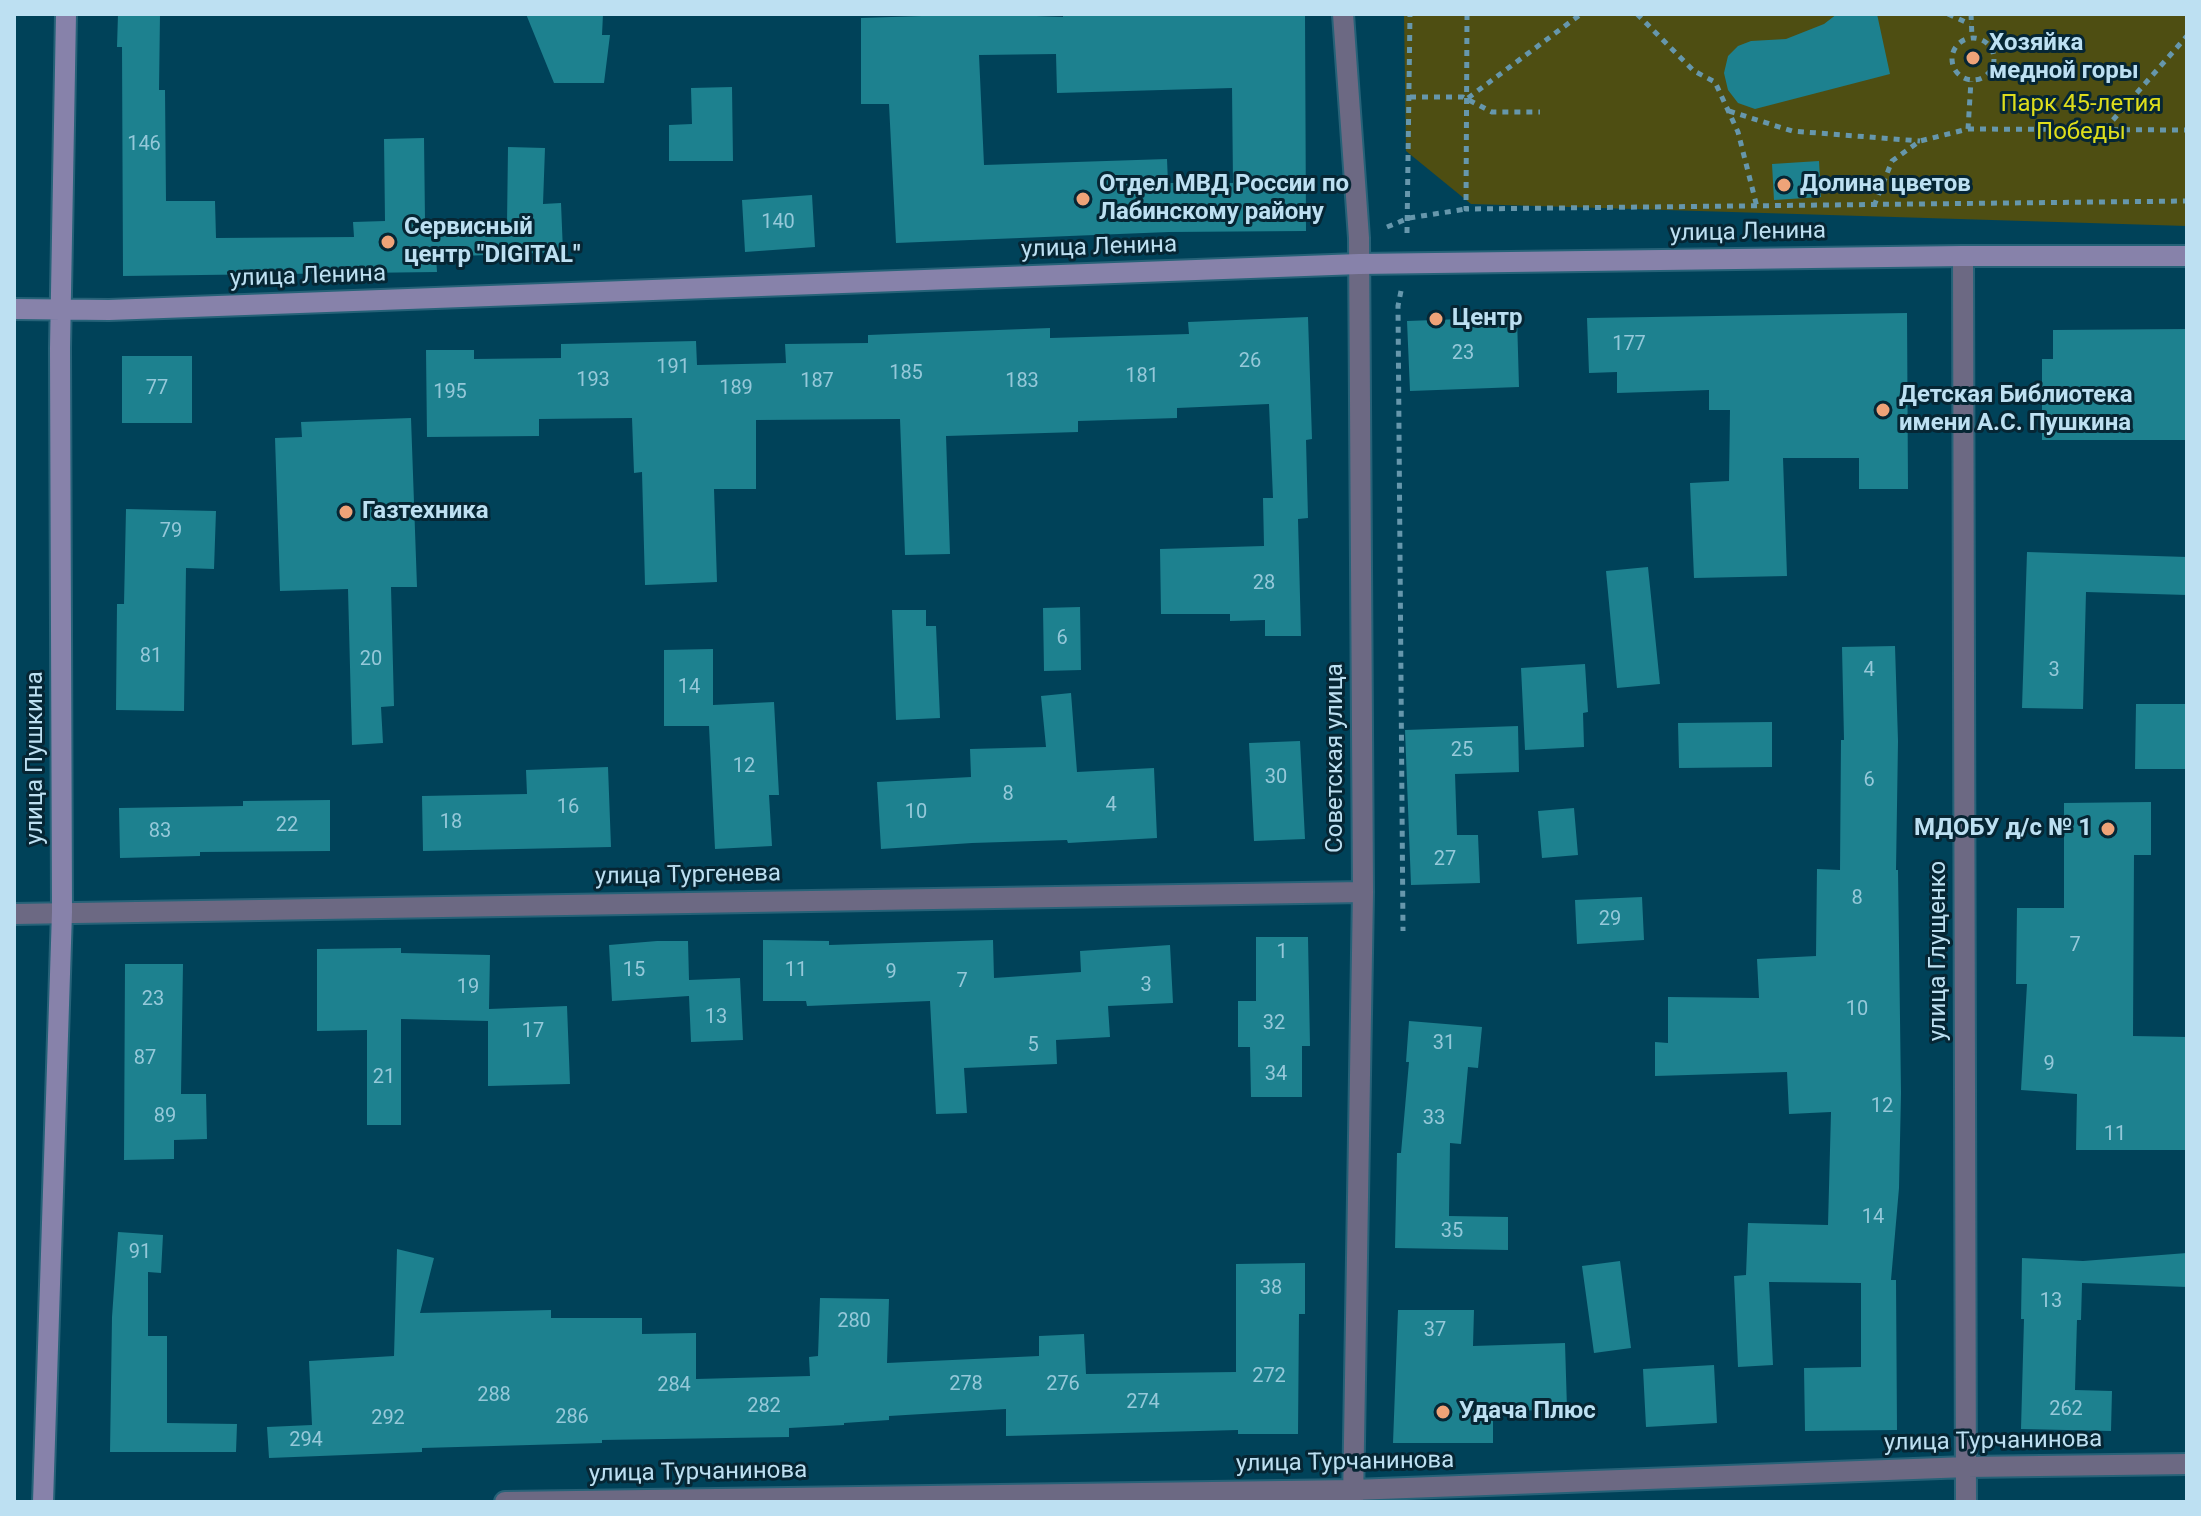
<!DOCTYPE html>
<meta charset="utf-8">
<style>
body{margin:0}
#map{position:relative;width:2201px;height:1516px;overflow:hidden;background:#004259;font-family:Roboto,sans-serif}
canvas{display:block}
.frame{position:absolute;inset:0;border:16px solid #bde0f2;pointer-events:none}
</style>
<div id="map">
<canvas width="2201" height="1516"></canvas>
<div class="frame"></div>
</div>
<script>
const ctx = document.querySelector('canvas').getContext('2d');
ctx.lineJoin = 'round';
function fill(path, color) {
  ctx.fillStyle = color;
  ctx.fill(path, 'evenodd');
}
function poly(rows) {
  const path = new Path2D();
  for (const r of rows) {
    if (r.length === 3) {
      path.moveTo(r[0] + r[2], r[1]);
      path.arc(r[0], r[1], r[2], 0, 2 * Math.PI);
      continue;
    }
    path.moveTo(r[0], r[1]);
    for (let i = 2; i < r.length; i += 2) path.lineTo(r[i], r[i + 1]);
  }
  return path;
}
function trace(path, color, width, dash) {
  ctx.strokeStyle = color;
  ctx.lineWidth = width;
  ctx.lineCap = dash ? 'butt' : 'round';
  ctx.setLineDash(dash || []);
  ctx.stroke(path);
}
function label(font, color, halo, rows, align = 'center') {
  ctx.font = font + ' Roboto,sans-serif';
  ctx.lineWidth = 6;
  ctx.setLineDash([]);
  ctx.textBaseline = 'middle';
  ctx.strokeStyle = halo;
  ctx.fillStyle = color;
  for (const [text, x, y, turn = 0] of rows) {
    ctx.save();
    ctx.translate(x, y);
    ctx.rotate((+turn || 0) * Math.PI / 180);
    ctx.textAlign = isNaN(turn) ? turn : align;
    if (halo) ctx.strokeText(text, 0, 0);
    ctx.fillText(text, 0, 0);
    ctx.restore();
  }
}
fill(poly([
 [1404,14,2187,14,2187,226,1471,204,1406,151]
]), '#4e4e12');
fill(poly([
 [118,14,160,14,159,90,165,90,166,201,215,201,216,238,354,237,353,222,385,221,384,139,424,138,425,220,436,220,436,227,507,224,508,147,545,148,543,204,561,203,563,252,436,257,437,272,123,276,122,47,117,47],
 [526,14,603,14,602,35,610,35,604,83,554,83],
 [983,14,1063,17,1063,14,1305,14,1306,231,1169,232,896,243,889,104,861,104,861,18],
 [1056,54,1057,93,1232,88,1233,183,1168,183,1167,159,984,165,979,55],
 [1837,14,1877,14,1890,74,1755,109,1738,103,1728,90,1724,73,1728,56,1738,46,1751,41,1786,39,1824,24],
 [732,87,733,161,669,161,669,125,692,124,691,88],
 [1819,161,1821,197,1774,200,1772,164],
 [812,195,815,247,745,252,742,200],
 [1907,313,1908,489,1859,489,1859,458,1783,458,1787,576,1694,578,1690,483,1729,481,1730,410,1709,410,1709,390,1617,393,1617,372,1589,373,1587,318],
 [1308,317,1312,439,1306,440,1308,518,1298,519,1301,636,1265,636,1265,620,1230,621,1230,614,1161,614,1160,549,1264,546,1263,498,1273,498,1269,404,1177,408,1177,418,1078,421,1078,432,946,436,950,554,905,555,900,419,756,420,756,489,714,489,717,582,645,585,642,472,634,473,632,418,539,419,539,436,427,437,426,350,474,350,474,359,561,358,561,344,696,341,697,365,786,363,785,344,868,343,868,335,1050,328,1050,338,1189,334,1188,322],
 [1517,317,1519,387,1410,391,1407,321],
 [2187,329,2187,440,2042,440,2042,359,2053,359,2053,330],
 [122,356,192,356,192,423,122,423],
 [411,418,417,587,391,587,394,706,381,707,383,743,352,745,348,589,280,591,275,438,302,437,301,422],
 [126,509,216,511,214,569,186,568,184,711,116,710,117,604,124,604],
 [2027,552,2187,557,2187,595,2086,592,2083,709,2022,708],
 [1648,567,1660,684,1617,688,1606,571],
 [1080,607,1081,670,1044,671,1043,608],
 [892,610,926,610,926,626,936,626,940,718,896,720],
 [1895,646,1898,741,1896,870,1898,870,1901,1093,1899,1188,1891,1280,1896,1280,1897,1430,1805,1431,1804,1368,1861,1367,1861,1283,1769,1282,1773,1365,1738,1367,1734,1276,1746,1275,1748,1223,1828,1225,1831,1112,1789,1114,1787,1072,1655,1076,1655,1042,1668,1043,1668,997,1759,998,1757,959,1816,956,1817,869,1840,870,1841,740,1844,740,1842,647],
 [713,649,713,705,774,702,779,795,769,795,772,846,715,849,709,726,664,726,664,650],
 [1585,664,1588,712,1583,713,1584,747,1525,750,1521,668],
 [1071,693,1077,772,1154,768,1157,838,1068,843,1067,840,972,843,881,849,877,782,971,777,970,749,1046,747,1041,696],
 [2136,704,2187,704,2187,769,2135,769],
 [1772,722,1772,767,1679,768,1678,723],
 [1518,726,1519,772,1455,774,1457,835,1478,835,1480,883,1411,885,1405,730],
 [1300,741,1305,839,1254,841,1249,743],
 [608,767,611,847,423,851,422,796,527,794,526,770],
 [330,800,330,851,200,852,200,856,120,858,119,808,243,806,243,801],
 [2151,802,2151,855,2134,855,2133,1036,2187,1037,2187,1150,2076,1150,2077,1094,2021,1090,2027,984,2016,984,2017,908,2064,908,2064,803],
 [1574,808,1578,855,1542,858,1538,811],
 [1642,897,1644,940,1577,944,1575,900],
 [1256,937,1308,937,1310,1046,1302,1046,1302,1097,1251,1097,1250,1047,1238,1047,1238,1001,1256,1001],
 [763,940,829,941,829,945,993,940,994,978,1081,972,1080,951,1170,945,1173,1003,1108,1006,1110,1037,1056,1040,1057,1064,964,1068,967,1113,936,1114,930,1001,807,1006,806,1001,763,1001],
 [657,941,688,941,689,980,740,978,743,1040,691,1042,689,996,612,1001,609,945],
 [401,948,401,953,490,955,489,1009,567,1006,570,1084,488,1086,488,1021,401,1019,401,1125,367,1125,367,1030,317,1031,317,949],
 [125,964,183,964,181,1094,206,1094,207,1139,174,1140,174,1159,124,1160],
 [1409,1021,1482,1027,1478,1068,1468,1067,1461,1144,1450,1143,1449,1216,1508,1217,1508,1250,1395,1248,1397,1153,1401,1153,1409,1062,1406,1062],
 [118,1232,163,1235,161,1273,148,1272,148,1336,167,1336,167,1423,237,1424,236,1452,110,1452,112,1317],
 [397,1249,434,1258,420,1313,551,1310,551,1318,642,1318,642,1334,696,1333,696,1379,810,1376,809,1357,818,1356,820,1298,889,1299,887,1363,1039,1356,1039,1336,1084,1334,1086,1374,1236,1372,1236,1264,1305,1263,1305,1314,1299,1314,1298,1434,1238,1434,1238,1430,1006,1436,1006,1409,889,1416,889,1420,844,1423,844,1425,789,1428,789,1437,602,1440,602,1443,422,1448,422,1452,269,1458,267,1427,312,1425,309,1361,394,1356],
 [2187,1253,2187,1287,2082,1283,2081,1320,2077,1320,2075,1390,2112,1391,2111,1431,2021,1429,2024,1319,2021,1319,2022,1258,2083,1261],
 [1620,1261,1631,1348,1594,1353,1582,1266],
 [1398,1310,1474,1310,1473,1346,1565,1343,1567,1409,1493,1412,1493,1443,1393,1443],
 [1714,1365,1717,1423,1646,1427,1643,1369]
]), '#1d818f');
const street = poly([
 [1343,14,1359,238,1363,892,1353,1502],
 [1963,256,1966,1502],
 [14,914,1363,892],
 [505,1502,1353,1490,1967,1467,2187,1464]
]);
const secondary = poly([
 [14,309,109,310,1359,264,1963,256,2187,256],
 [43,1502,62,912,60,348,66,14]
]);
trace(street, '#266278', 24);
trace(secondary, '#266278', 24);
trace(poly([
 [1467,14,1466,209,2187,201],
 [1637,14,1694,71,1715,82,1738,132,1757,207],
 [1948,14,1970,24],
 [1971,14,1972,37],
 [1973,59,21],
 [1410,97,1463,97,1492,112,1540,112],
 [1468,98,1581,14],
 [1729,111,1792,131,1920,141],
 [1968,129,2187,130],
 [2105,129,2187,36],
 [1874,206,1892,161,1920,141,1968,129,1971,81],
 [1387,227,1409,218,1466,209],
 [1407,233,1410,14],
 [1401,291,1398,306,1403,931]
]), '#6697ac', 5, [6, 6]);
trace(street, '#6c6983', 20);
trace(secondary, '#8782aa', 20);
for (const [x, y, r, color] of [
 [1973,58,8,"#efa378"],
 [1784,185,8,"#efa378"],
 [1083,199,8,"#efa378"],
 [388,242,8,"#efa378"],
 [1436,319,8,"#efa378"],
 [1883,410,8,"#efa378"],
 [346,512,8,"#efa378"],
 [2108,829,8,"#efa378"],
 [1443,1412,8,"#efa378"]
]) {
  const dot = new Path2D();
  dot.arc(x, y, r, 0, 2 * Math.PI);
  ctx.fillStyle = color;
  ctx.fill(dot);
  trace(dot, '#062634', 3);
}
label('20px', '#95c8d9', null, [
 ["146",144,145],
 ["140",778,223],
 ["177",1629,345],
 ["23",1463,354],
 ["26",1250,362],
 ["191",673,368],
 ["185",906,374],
 ["181",1142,377],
 ["193",593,381],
 ["187",817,382],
 ["183",1022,382],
 ["77",157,389],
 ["189",736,389],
 ["195",450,393],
 ["79",171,532],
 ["28",1264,584],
 ["6",1062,639],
 ["81",151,657],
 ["20",371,660],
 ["4",1869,671],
 ["3",2054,671],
 ["14",689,688],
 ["25",1462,751],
 ["12",744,767],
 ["30",1276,778],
 ["6",1869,781],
 ["8",1008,795],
 ["4",1111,806],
 ["16",568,808],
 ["10",916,813],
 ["18",451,823],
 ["22",287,826],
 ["83",160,832],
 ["27",1445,860],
 ["8",1857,899],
 ["29",1610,920],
 ["7",2075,946],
 ["1",1282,953],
 ["15",634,971],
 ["11",796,971],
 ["9",891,973],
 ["7",962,982],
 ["3",1146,986],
 ["19",468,988],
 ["23",153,1000],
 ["10",1857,1010],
 ["13",716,1018],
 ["32",1274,1024],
 ["17",533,1032],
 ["31",1444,1044],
 ["5",1033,1046],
 ["87",145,1059],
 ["9",2049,1065],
 ["34",1276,1075],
 ["21",384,1078],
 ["12",1882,1107],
 ["89",165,1117],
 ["33",1434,1119],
 ["11",2115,1135],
 ["14",1873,1218],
 ["35",1452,1232],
 ["91",140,1253],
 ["38",1271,1289],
 ["13",2051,1302],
 ["280",854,1322],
 ["37",1435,1331],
 ["272",1269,1377],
 ["278",966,1385],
 ["276",1063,1385],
 ["284",674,1386],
 ["288",494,1396],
 ["274",1143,1403],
 ["282",764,1407],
 ["262",2066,1410],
 ["286",572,1418],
 ["292",388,1419],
 ["294",306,1441]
]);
label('bold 24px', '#bde0f2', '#062634', [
 ["Хозяйка",1989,44],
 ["медной горы",1989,72],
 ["Отдел МВД России по",1099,185],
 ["Лабинскому району",1099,213],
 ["Долина цветов",1800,185],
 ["Сервисный",404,228],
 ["центр \"DIGITAL\"",404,256],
 ["Центр",1452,319],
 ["Детская Библиотека",1899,396],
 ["имени А.С. Пушкина",1899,424],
 ["Газтехника",362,512],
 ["МДОБУ д/с № 1",2092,829,"right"],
 ["Удача Плюс",1459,1412]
], 'left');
label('24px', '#dddd1c', '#062634', [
 ["Парк 45-летия",2081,105],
 ["Победы",2081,133]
]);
label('24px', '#bde0f2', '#062634', [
 ["улица Ленина",1748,233,-1],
 ["улица Ленина",1099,248,-2],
 ["улица Ленина",308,277,-2],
 ["улица Пушкина",36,758,-90],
 ["Советская улица",1336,758,-90],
 ["улица Тургенева",688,876,-1],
 ["улица Глущенко",1939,951,-90],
 ["улица Турчанинова",1993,1442,-1],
 ["улица Турчанинова",1345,1463,-1],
 ["улица Турчанинова",698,1473,-1]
]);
</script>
